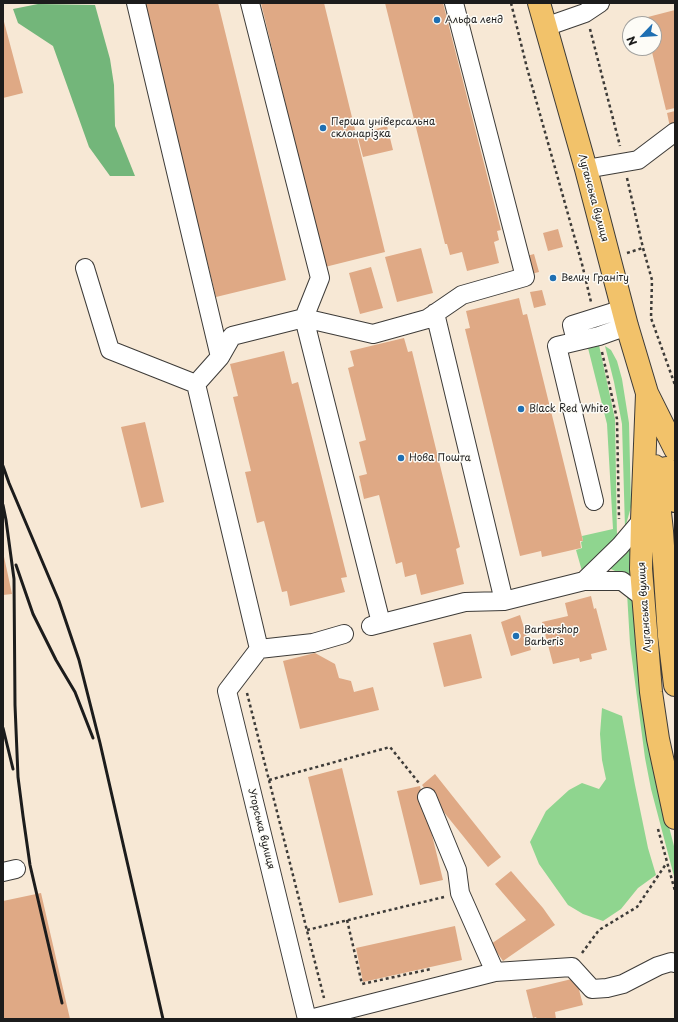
<!DOCTYPE html>
<meta charset="utf-8">
<style>
body{margin:0}
#map{position:relative;width:678px;height:1022px;overflow:hidden;background:#f7e8d5;font-family:"Playpen Sans",sans-serif}
canvas{display:block}
.frame{position:absolute;inset:0;border:4px solid #1c1c1c;pointer-events:none}
.north{position:absolute;left:622px;top:16px;width:40px;height:40px;box-sizing:border-box;background:#fdfcf7;border:1px solid #a3a29f;border-radius:50%;rotate:245deg;font-size:11px;font-weight:700;line-height:16px;text-align:center;color:#1c1c1c}
.north::after{content:'';display:block;margin:auto;width:14px;height:18px;background:#1f6fb2;clip-path:polygon(50% 0,100% 100%,50% 72%,0 100%)}
</style>
<div id="map">
<canvas width="678" height="1022"></canvas>
<div class="frame"></div>
<div class="north">N</div>
</div>
<script>
const ctx = document.querySelector('canvas').getContext('2d');
ctx.lineJoin = 'round';
function fill(path, color) {
  ctx.fillStyle = color;
  ctx.fill(path, 'evenodd');
}
function poly(rows) {
  const path = new Path2D();
  for (const r of rows) {
    path.moveTo(r[0], r[1]);
    for (let i = 2; i < r.length; i += 2) path.lineTo(r[i], r[i + 1]);
  }
  return path;
}
function trace(path, color, width, dash) {
  ctx.strokeStyle = color;
  ctx.lineWidth = width;
  ctx.lineCap = dash ? 'butt' : 'round';
  ctx.setLineDash(dash || []);
  ctx.stroke(path);
}
function label(font, color, halo, rows, align = 'center') {
  ctx.font = font + ' "Playpen Sans",sans-serif';
  ctx.lineWidth = 3;
  ctx.setLineDash([]);
  ctx.textBaseline = 'middle';
  ctx.strokeStyle = halo;
  ctx.fillStyle = color;
  for (const [text, x, y, turn = 0] of rows) {
    ctx.save();
    ctx.translate(x, y);
    ctx.rotate((+turn || 0) * Math.PI / 180);
    ctx.textAlign = isNaN(turn) ? turn : align;
    if (halo) ctx.strokeText(text, 0, 0);
    ctx.fillText(text, 0, 0);
    ctx.restore();
  }
}
fill(poly([
 [587,344,599,345,615,419,617,537,582,571,576,550,582,548,581,542,583,541,582,536,613,529,607,424],
 [605,346,611,350,617,361,622,379,629,423,631,507,625,528,622,424,614,382],
 [631,542,633,577,621,574,609,568],
 [627,593,635,606,659,788,675,850,675,880,651,789,645,758,630,644],
 [602,708,622,716,635,785,648,848,656,875,638,888,621,909,603,921,583,914,568,905,539,864,530,842,546,811,569,790,582,783,599,789,606,779,602,760,600,734]
]), '#8fd58f');
fill(poly([
 [38,4,95,5,110,59,114,85,115,126,135,176,110,176,89,147,53,46,18,23,13,9]
]), '#73b67a');
fill(poly([
 [143,3,218,3,286,280,216,297],
 [261,3,324,3,385,252,325,267],
 [385,3,443,3,501,230,497,231,499,240,494,242,499,263,467,271,462,252,450,255,447,244,445,244],
 [675,10,675,108,666,110,651,48,654,48,654,24,645,24,644,18],
 [3,18,23,93,3,98],
 [675,111,675,125,670,127,667,113],
 [387,126,393,150,363,157,357,134],
 [558,229,563,247,548,251,543,233],
 [421,248,433,293,397,302,385,257],
 [534,254,539,272,527,275,523,257],
 [371,267,383,308,360,314,349,273],
 [542,290,546,305,534,308,530,292],
 [519,298,523,315,527,314,583,541,580,541,581,548,542,557,541,551,520,556,465,329,470,328,466,311],
 [404,338,408,352,412,351,460,547,456,549,464,584,421,595,416,574,405,577,402,562,396,564,379,495,364,499,359,476,367,474,359,442,366,440,348,368,354,366,350,351],
 [284,351,292,384,298,382,347,577,341,578,345,592,290,606,287,591,282,592,264,521,257,523,245,472,251,471,233,397,238,396,230,364],
 [145,422,164,502,141,508,121,427],
 [3,552,12,594,3,595],
 [591,596,594,609,596,608,607,650,591,654,592,659,580,662,579,658,553,664,542,622,568,616,565,603],
 [520,615,531,650,511,656,501,622],
 [471,634,482,678,444,687,433,643],
 [315,653,335,664,339,678,351,681,354,692,373,687,379,710,300,729,283,661],
 [342,768,373,895,339,903,308,777],
 [435,774,501,857,488,867,422,785],
 [420,786,443,880,420,885,397,791],
 [511,871,543,908,555,925,503,961,491,944,526,920,495,884],
 [41,893,70,1019,3,1019,3,901],
 [455,926,462,960,363,982,356,948],
 [576,978,583,1005,555,1012,556,1019,537,1019,536,1017,533,1018,526,990]
]), '#dfa985');
const minor = poly([
 [136,3,220,357],
 [250,3,320,278,304,318,381,623],
 [545,27,585,13,600,3],
 [586,169,638,160,675,132],
 [85,268,110,350,196,384,259,649],
 [435,313,504,601],
 [576,341,572,325,623,309],
 [196,384,220,357,232,336,304,318,373,334,427,319,462,295,525,277,454,3],
 [594,501,557,346,599,336,627,326],
 [584,581,620,546,642,520],
 [371,626,465,602,504,601,584,581,622,581,644,598],
 [259,649,227,691,307,1019],
 [259,649,313,643,344,634],
 [427,797,457,870,460,893,495,972],
 [3,872,16,869],
 [310,1019,495,972,572,967,592,989,607,988,623,984,658,966,671,962,675,963]
]);
const major = poly([
 [539,3,586,169,627,326,647,393,675,449],
 [647,394,642,520,641,569,651,692,658,739,675,818],
 [655,466,662,531,669,636,675,685],
 [666,468,675,501]
]);
trace(minor, '#3d3b38', 20);
trace(major, '#3d3b38', 24);
trace(poly([
 [511,3,527,68,582,264,591,302],
 [590,29,620,146],
 [627,178,643,248,652,280,651,318,675,385],
 [627,253,643,248],
 [602,352,617,419,619,519],
 [247,693,324,998],
 [269,780,390,747,419,783],
 [658,829,675,891],
 [347,920,362,984,431,969],
 [307,930,444,897],
 [582,953,599,930,637,907,666,864]
]), '#3d3b38', 2.5, [3, 3]);
trace(minor, '#fff', 18);
trace(major, '#f2c26a', 22);
trace(poly([
 [3,466,9,483,59,601,79,660,100,743,163,1019],
 [3,505,6,520,14,579,15,705,18,777,23,816,30,865,62,1003],
 [16,565,33,614,56,660,75,692,93,738],
 [3,728,13,769]
]), '#1c1c1c', 3);
for (const [x, y, r, color] of [
 [437,20,4,"#1f6fb2"],
 [323,128,4,"#1f6fb2"],
 [553,278,4,"#1f6fb2"],
 [521,409,4,"#1f6fb2"],
 [401,458,4,"#1f6fb2"],
 [516,636,4,"#1f6fb2"]
]) {
  const dot = new Path2D();
  dot.arc(x, y, r, 0, 2 * Math.PI);
  ctx.fillStyle = color;
  ctx.fill(dot);
  trace(dot, '#fdfcf7', 1.5);
}
label('10px', '#1c1c1c', '#fdfcf7', [
 ["Альфа ленд",445,20],
 ["Перша універсальна",331,122],
 ["склонарізка",331,134],
 ["Велич Граніту",561,278],
 ["Black Red White",529,409],
 ["Нова Пошта",409,458],
 ["Barbershop",524,630],
 ["Barberis",524,642]
], 'left');
label('10px', '#1c1c1c', '#fdfcf7', [
 ["Луганська вулиця",593,198,75],
 ["Луганська вулиця",645,607,-94],
 ["Угорська вулиця",261,829,76]
]);
</script>
